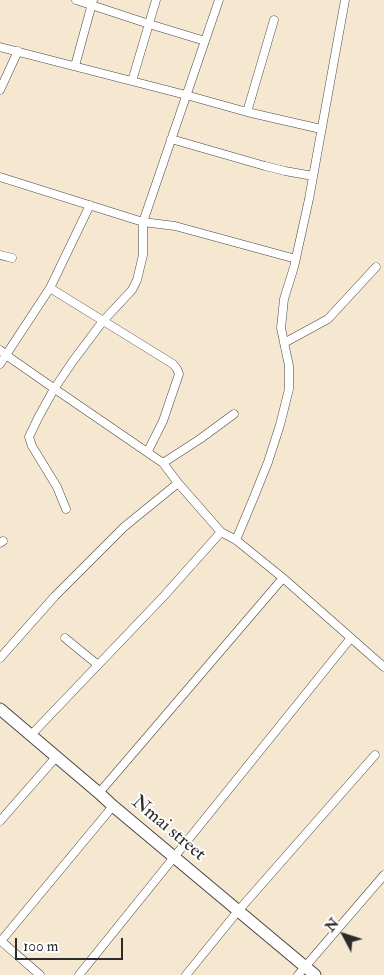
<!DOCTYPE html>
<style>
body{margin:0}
#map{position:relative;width:384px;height:975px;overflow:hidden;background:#f6e7d0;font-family:"IM FELL Double Pica",serif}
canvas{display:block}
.north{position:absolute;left:319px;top:910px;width:50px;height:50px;-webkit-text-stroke:4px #fff;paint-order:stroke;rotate:310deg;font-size:14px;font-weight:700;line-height:20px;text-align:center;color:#2b2b2b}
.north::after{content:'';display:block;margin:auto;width:18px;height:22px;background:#2b2b2b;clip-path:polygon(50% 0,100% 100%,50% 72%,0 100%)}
.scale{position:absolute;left:15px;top:938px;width:108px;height:22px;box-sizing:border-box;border:2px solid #2b2b2b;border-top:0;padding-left:6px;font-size:15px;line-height:18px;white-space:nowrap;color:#2b2b2b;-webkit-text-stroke:4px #fff;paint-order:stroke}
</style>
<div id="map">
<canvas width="384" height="975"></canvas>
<div class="north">N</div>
<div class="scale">100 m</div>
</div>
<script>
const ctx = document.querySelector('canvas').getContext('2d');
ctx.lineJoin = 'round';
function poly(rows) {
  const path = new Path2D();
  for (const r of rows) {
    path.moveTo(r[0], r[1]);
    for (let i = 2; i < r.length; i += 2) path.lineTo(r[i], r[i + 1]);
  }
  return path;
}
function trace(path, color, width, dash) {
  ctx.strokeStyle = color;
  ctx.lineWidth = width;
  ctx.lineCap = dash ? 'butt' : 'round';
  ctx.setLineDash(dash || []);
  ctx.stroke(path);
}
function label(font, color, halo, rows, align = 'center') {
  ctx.font = font + ' "IM FELL Double Pica",serif';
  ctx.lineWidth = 4;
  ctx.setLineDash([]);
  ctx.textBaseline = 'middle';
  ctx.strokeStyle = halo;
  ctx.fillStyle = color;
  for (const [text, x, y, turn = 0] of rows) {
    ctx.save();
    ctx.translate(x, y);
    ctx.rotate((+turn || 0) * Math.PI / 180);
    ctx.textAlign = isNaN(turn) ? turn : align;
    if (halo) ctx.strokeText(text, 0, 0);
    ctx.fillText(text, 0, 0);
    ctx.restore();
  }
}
const street = poly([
 [76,0,149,24,205,41],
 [0,47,186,95,247,112,321,129],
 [75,66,93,0],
 [132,81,156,0],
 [0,90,18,51],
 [247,112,274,20],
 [171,139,265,166,285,171,313,176],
 [0,177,143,222,175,226,296,259],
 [0,255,12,258],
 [50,288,173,364,177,369,179,374,163,421,148,451],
 [284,343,328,319,376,267],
 [0,350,6,355,52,387,163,463,178,483,221,532,236,540,283,578,384,667],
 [0,364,50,288,90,205],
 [163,463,200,439,234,414],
 [66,509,57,487,32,446,29,437,38,418,54,389,73,361,103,321,132,290,137,280,143,255,143,222,219,0],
 [236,540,254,497,268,462,280,425,289,389,289,366,281,328,284,299,294,267,309,199,345,0],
 [0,543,3,541],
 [65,638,98,665],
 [0,658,55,596,124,527,178,483],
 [31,735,163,597,221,532],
 [99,793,283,578],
 [0,821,57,756],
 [40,975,1,941,113,806],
 [79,975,350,639],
 [186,975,238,911,375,755],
 [298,975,384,875]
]);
const secondary = poly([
 [0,709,99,793,113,806,315,975]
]);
trace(street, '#494744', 9);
trace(secondary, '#494744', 13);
trace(street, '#fff', 8);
trace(secondary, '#fff', 11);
label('19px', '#2b2b2b', '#fff', [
 ["Nmai street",168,829,40]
]);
</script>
